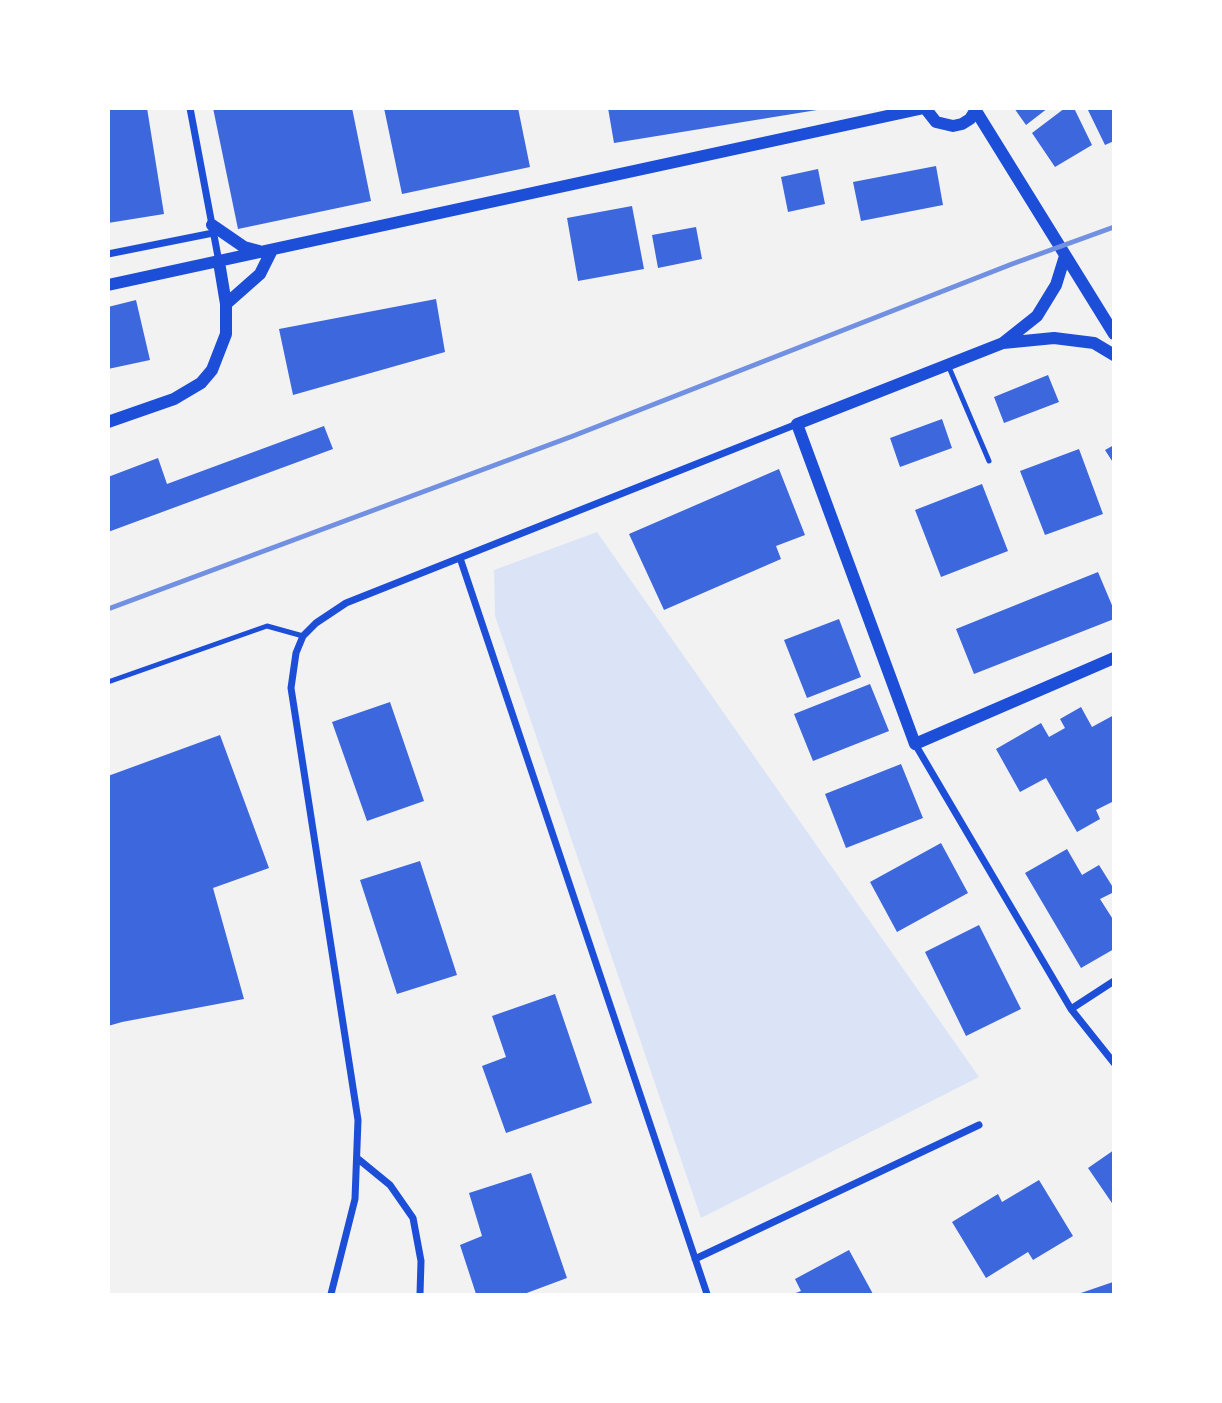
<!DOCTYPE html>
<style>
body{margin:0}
#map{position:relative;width:1222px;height:1403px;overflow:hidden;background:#f2f2f2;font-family:"Roboto Condensed",sans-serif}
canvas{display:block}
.frame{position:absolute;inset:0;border:110px solid #fff;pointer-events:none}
</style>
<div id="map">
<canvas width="1222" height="1403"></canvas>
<div class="frame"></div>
</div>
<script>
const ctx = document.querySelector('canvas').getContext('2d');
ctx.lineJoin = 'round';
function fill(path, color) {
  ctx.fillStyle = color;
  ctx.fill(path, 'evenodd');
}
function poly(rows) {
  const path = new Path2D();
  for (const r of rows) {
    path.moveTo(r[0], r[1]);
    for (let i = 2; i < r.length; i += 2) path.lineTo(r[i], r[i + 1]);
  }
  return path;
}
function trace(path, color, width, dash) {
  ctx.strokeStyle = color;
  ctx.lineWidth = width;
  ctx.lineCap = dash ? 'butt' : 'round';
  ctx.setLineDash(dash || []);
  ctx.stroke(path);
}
fill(poly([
 [597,532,979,1077,701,1218,495,616,494,570]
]), '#dbe4f7');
fill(poly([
 [108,108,147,108,164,214,108,223],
 [213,108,352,108,371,201,238,229],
 [384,108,518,108,530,167,402,194],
 [608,108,817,108,817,110,614,143],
 [1014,108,1048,108,1026,125],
 [1065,108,1074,108,1092,145,1055,167,1032,133],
 [1087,108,1114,108,1114,141,1105,145],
 [936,166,943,205,861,221,853,182],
 [818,169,825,204,788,212,781,177],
 [632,206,644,269,578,281,567,218],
 [696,227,702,259,658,268,652,235],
 [436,299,445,352,293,395,279,329],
 [136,300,150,360,108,369,108,307],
 [1048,375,1059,402,1004,423,994,397],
 [942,419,952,448,900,467,890,438],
 [324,426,333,449,108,532,108,477,158,458,167,484],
 [1114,445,1114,464,1105,450],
 [1079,449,1103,514,1045,535,1020,471],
 [779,469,805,535,776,546,781,559,664,610,629,534],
 [982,484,1008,551,941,577,915,510],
 [1098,572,1114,610,1114,619,974,674,956,629],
 [839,619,861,677,807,698,784,640],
 [870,684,889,731,813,761,794,714],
 [390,702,424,801,367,821,332,722],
 [1081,707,1092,727,1114,715,1114,801,1096,810,1100,819,1077,832,1046,778,1020,792,996,749,1041,723,1049,737,1065,728,1060,719],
 [220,735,269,868,213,888,244,999,122,1022,108,1026,108,776],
 [901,764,923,818,846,848,825,794],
 [941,843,968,893,897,932,870,882],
 [1067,849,1082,875,1099,865,1114,889,1114,892,1100,899,1114,921,1114,949,1081,968,1025,873],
 [420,861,457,975,397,994,360,880],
 [979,925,1021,1009,966,1036,925,952],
 [555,994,592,1103,506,1133,482,1066,506,1057,492,1016],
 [1114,1150,1114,1206,1088,1168],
 [531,1173,567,1278,524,1294,476,1294,460,1245,482,1236,469,1193],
 [1039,1180,1073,1236,1033,1260,1028,1252,986,1278,952,1222,998,1194,1002,1202],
 [849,1250,873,1294,793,1294,801,1291,795,1279],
 [1113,1282,1114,1294,1078,1294]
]), '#3d67dc');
trace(poly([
 [948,365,989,461],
 [108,682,267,626,303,636]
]), '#1d4ed8', 5);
trace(poly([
 [190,108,219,262],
 [108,254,213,233],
 [460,558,707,1294],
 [915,744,1071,1009,1114,1063],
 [1071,1009,1114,981],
 [357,1158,390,1185,413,1218,421,1261,420,1294],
 [695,1259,979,1125],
 [331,1294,355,1199,358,1120,291,688,296,653,303,636,316,623,346,603,797,424]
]), '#1d4ed8', 7);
trace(poly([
 [925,108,936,122,953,126,962,124,970,119,977,108],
 [976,111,1114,334],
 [212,225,244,247,259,251],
 [1065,256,1056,285,1037,316,1003,343,797,424,915,744,1114,658],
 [108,285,924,108],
 [226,304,260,274,272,250],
 [1003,343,1054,338,1094,343,1114,355],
 [108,422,174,399,201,383,212,370,226,334,226,304,219,262]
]), '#1d4ed8', 12);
trace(poly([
 [108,609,573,436,1012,264,1114,227]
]), '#7290e2', 5);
</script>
